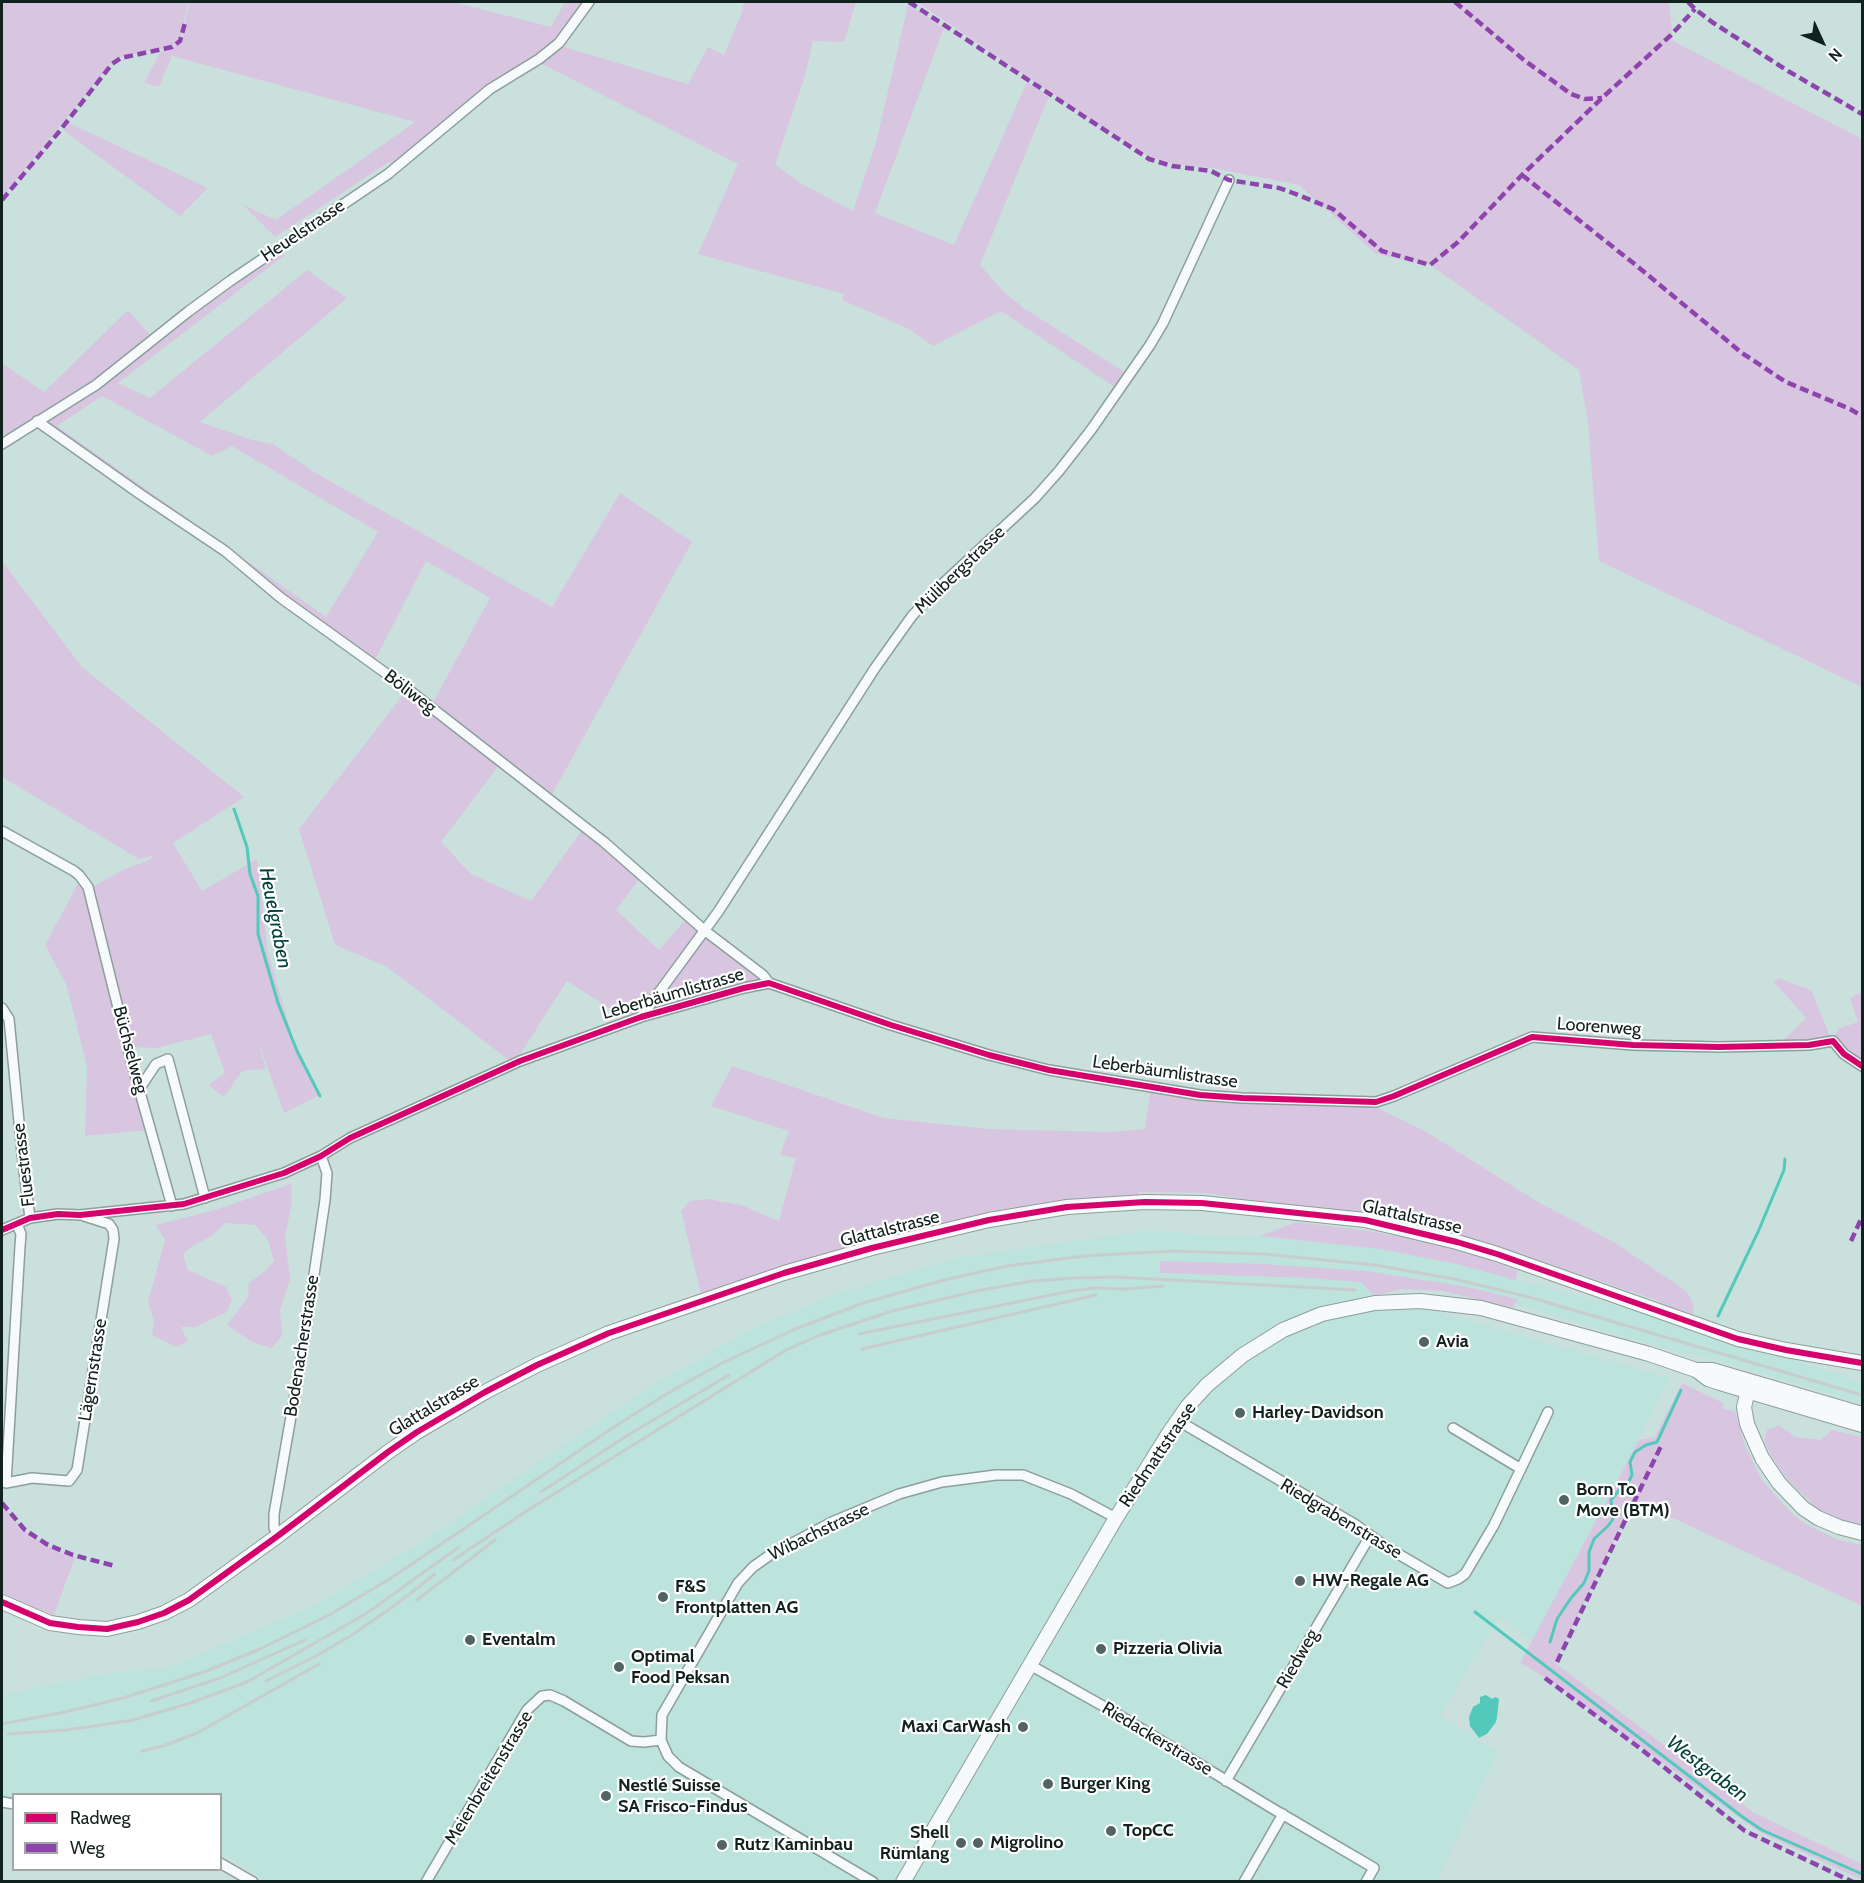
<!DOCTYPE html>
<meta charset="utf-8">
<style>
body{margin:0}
#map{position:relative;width:1864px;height:1883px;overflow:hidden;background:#cae0dd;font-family:Cabin,sans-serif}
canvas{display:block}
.frame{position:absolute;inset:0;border:3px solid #11211e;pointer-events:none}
.legend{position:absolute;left:12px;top:1793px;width:210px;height:78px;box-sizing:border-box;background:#fff;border:2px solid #a0a6a5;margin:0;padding:8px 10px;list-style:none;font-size:18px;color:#11211e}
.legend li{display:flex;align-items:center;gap:12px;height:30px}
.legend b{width:30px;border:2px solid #a0a6a5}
.north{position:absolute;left:1792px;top:12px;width:60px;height:60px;-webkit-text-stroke:4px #fff;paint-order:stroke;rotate:134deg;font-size:16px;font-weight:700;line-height:24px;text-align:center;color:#11211e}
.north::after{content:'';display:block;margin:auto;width:21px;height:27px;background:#11211e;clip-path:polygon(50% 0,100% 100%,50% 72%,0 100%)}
</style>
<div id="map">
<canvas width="1864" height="1883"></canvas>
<div class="frame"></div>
<ul class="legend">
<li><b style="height:8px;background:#d6006c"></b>Radweg</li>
<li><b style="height:8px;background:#8e44ad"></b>Weg</li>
</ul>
<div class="north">N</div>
</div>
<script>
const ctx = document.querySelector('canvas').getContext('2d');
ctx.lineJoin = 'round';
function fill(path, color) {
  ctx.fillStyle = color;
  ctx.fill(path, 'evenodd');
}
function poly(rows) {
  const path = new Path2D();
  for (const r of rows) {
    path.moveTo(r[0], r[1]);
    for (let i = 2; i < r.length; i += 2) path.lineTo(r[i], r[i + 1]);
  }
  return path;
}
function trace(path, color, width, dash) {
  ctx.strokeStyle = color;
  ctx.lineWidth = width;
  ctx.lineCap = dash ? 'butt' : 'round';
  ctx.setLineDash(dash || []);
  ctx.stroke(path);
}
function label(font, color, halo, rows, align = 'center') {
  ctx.font = font + ' Cabin,sans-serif';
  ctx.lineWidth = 4.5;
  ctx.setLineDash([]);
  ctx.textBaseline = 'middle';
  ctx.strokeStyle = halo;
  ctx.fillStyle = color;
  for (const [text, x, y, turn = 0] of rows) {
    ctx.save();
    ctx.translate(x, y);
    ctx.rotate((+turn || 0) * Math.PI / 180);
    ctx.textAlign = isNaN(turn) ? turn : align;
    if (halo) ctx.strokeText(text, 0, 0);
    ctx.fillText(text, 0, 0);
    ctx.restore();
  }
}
fill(poly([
 [1151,1230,1219,1237,1260,1236,1380,1249,1456,1264,1629,1309,1734,1345,1798,1361,1862,1382,1862,1403,1690,1352,1689,1356,1522,1306,1459,1290,1412,1285,1364,1291,1670,1378,1533,1642,1499,1616,1441,1715,1498,1753,1436,1881,266,1881,238,1862,221,1854,220,1794,14,1794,13,1798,2,1797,2,1695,105,1674,168,1668,316,1605,420,1543,646,1389,752,1329,836,1294,957,1258]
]), '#bce3dc');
fill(poly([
 [2,2,188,2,180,40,172,48,182,41,189,2,453,2,551,27,565,2,585,2,558,41,394,165,389,162,275,237,243,205,276,220,415,122,172,56,159,87,144,83,161,51,170,47,120,57,109,66,2,197],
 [744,2,856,2,844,42,813,41,805,76,775,165,802,184,853,211,876,143,908,5,944,28,875,213,954,245,1027,82,1049,96,980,265,1004,292,1025,309,1126,373,1116,388,1001,311,933,346,907,328,842,300,844,294,698,254,738,164,542,64,561,46,688,84,708,47,724,55,741,15],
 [917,2,1669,2,1673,41,1862,139,1862,687,1599,561,1588,423,1579,370,1430,265,1376,254,1299,185,1212,168,1173,164,1150,157,1101,127],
 [69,123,208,188,180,216,64,131],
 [280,251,285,255,118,383,150,398,307,270,347,298,200,422,252,440,273,444,314,472,552,607,620,493,692,542,551,796,432,704,490,598,426,561,374,662,41,423],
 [102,396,212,456,232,446,378,532,326,617,57,426],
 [128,310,151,336,93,381,2,439,2,363,44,392],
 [2,561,82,667,244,797,173,843,202,891,257,859,268,953,295,1046,320,1095,284,1113,258,1041,266,1069,242,1071,224,1097,208,1085,225,1073,211,1034,157,1048,127,1047,149,1130,85,1136,87,1067,66,984,45,945,80,880,92,887,125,869,147,861,155,855,139,859,2,777],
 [406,691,499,765,441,842,471,874,531,901,583,829,640,878,616,910,659,950,686,919,766,982,626,1019,567,981,518,1058,510,1061,386,966,335,945,299,829],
 [1778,978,1811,990,1830,1036,1829,1040,1779,1045,1806,1018,1774,982],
 [1862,992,1862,1064,1846,1054,1834,1037,1838,1029,1858,1022,1850,998],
 [732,1066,884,1118,988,1129,1111,1132,1145,1129,1151,1088,1371,1105,1425,1131,1538,1202,1612,1241,1682,1288,1690,1296,1694,1306,1692,1316,1663,1307,1659,1301,1519,1254,1457,1236,1207,1193,1139,1192,1139,1196,1066,1202,701,1294,681,1211,690,1201,708,1199,741,1205,779,1221,796,1158,780,1155,789,1131,711,1106],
 [291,1184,292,1202,285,1237,290,1279,280,1310,282,1336,272,1348,252,1342,227,1325,248,1297,249,1283,264,1272,274,1261,268,1240,255,1225,225,1223,212,1236,194,1245,183,1254,188,1270,226,1287,232,1300,227,1312,195,1327,181,1327,188,1341,176,1347,152,1335,154,1321,148,1302,165,1240,156,1225,215,1210],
 [1297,1222,1370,1231,1449,1246,1518,1270,1516,1280,1456,1264,1380,1249,1260,1236],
 [1160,1261,1264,1264,1366,1271,1463,1286,1518,1299,1513,1308,1443,1291,1401,1289,1374,1296,1361,1282,1309,1278,1160,1273],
 [1682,1383,1723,1403,1724,1409,1735,1411,1745,1446,1762,1480,1781,1502,1795,1516,1809,1526,1839,1540,1862,1545,1862,1606,1634,1500,1556,1661,1555,1659,1554,1662,1754,1813,1862,1864,1862,1880,1759,1832,1546,1678,1520,1663,1639,1440,1655,1437],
 [1779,1425,1796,1437,1821,1440,1832,1430,1862,1437,1862,1524,1842,1520,1820,1511,1787,1479,1772,1457,1764,1441,1767,1430],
 [2,1504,24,1530,35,1538,61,1553,75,1557,54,1615,23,1604,2,1592]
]), '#d8c6e1');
fill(poly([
 [1486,1695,1492,1699,1495,1697,1499,1699,1497,1717,1496,1722,1487,1734,1479,1738,1470,1726,1469,1717,1473,1707,1480,1703,1480,1697]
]), '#53c9bc');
trace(poly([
 [234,809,247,847,250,874,258,896,258,934,278,1003,297,1051,320,1096],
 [1718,1316,1758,1232,1784,1170,1785,1159],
 [1475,1612,1744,1818,1762,1830,1862,1874],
 [1550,1642,1557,1619,1571,1598,1584,1583,1589,1571,1589,1552,1594,1539,1608,1526,1613,1519,1611,1500,1620,1489,1627,1485,1632,1475,1630,1462,1635,1452,1646,1445,1657,1442,1681,1390]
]), '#53c9bc', 3);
const street = poly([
 [37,421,140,494,225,551,281,598,405,687,604,842,704,930,763,975,769,983],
 [2,444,96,385,189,311,230,281,388,174,490,89,539,59,559,43,589,2],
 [2,831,74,871,79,875,88,887,132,1064,172,1206],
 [2,1008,9,1019,23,1163,30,1218],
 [641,1017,718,912,875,668,912,616,937,589,1035,498,1059,471,1091,430,1150,345,1163,323,1229,180],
 [140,1088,156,1064,168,1059,205,1198],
 [2,1230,30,1218,58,1214,80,1215,184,1204,284,1173,321,1156,350,1138,520,1061,641,1017,744,988,769,983,891,1025,989,1055,1049,1070,1200,1095,1242,1098,1376,1102,1394,1096,1532,1037,1633,1045,1719,1047,1809,1045,1833,1041,1844,1054,1862,1066],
 [1177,1420,1356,1525,1388,1548,1448,1583,1458,1579,1465,1574,1494,1525,1548,1412],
 [1453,1428,1521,1469],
 [6,1483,32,1478,69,1481,77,1470,114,1239,113,1230,109,1224,84,1216],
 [6,1483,20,1246,21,1234,17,1224],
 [279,1535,274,1528,274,1514,305,1336,325,1200,327,1173,321,1156],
 [1030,1665,1112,1711,1270,1807,1374,1868,1366,1882],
 [1226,1781,1370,1536],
 [2,1802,14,1804],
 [220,1863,253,1882],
 [426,1882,527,1710,542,1696,550,1695,564,1701,631,1741,644,1742,661,1740],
 [873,1882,679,1767,668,1756,661,1740,662,1715,738,1583,753,1567,770,1555,832,1522,899,1494,942,1482,996,1475,1023,1475,1071,1494,1116,1518],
 [1244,1882,1283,1814]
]);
const secondary = poly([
 [1696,1370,1712,1370,1862,1414],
 [1750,1382,1744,1407,1747,1424,1762,1458,1779,1483,1803,1508,1818,1518,1839,1527,1862,1533],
 [2,1602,50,1623,78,1627,107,1629,138,1622,164,1613,189,1600,279,1535,388,1452,417,1432,485,1392,537,1365,609,1333,784,1273,872,1248,989,1220,1067,1207,1145,1202,1202,1203,1365,1220,1457,1242,1497,1254,1738,1339,1786,1350,1862,1363],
 [903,1882,1116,1518,1169,1433,1187,1407,1207,1385,1243,1355,1283,1330,1322,1314,1375,1303,1420,1301,1481,1308,1649,1354,1696,1370,1708,1379,1720,1383,1862,1425]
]);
trace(street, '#8d9e9c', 12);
trace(secondary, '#8d9e9c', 16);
trace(street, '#f7fafa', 9);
trace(secondary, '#f7fafa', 14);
trace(poly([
 [859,1334,1071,1291,1094,1288,1126,1289,1163,1286],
 [862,1349,1096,1295],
 [541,1492,628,1435,729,1375],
 [453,1560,525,1512,786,1350,820,1335,892,1311,981,1290,1033,1281,1075,1278,1117,1277,1355,1290],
 [417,1600,495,1540],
 [266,1681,316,1656,352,1635,398,1603,435,1574],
 [151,1701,220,1678,305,1640],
 [2,1724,65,1712,123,1698,204,1672,260,1649,329,1615,391,1578,617,1425,668,1393,722,1363,793,1330,863,1303,944,1280,1007,1266,1084,1256,1172,1251,1264,1254,1375,1265,1454,1279,1529,1297,1862,1395],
 [8,1734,67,1730,133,1720,190,1703,247,1682,367,1613,459,1547],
 [142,1751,163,1746,197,1733,319,1664]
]), '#c7cdcd', 3);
trace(poly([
 [909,2,1149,159,1172,166,1211,171,1229,180,1279,188,1293,193,1333,209,1382,251,1430,265,1458,242,1522,175,1602,98,1671,35,1695,9],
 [1455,2,1524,60,1571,94,1585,99,1602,98],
 [1688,2,1695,9,1712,22,1788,71,1862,114],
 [1522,175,1637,266,1742,353,1786,382,1850,409,1862,416],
 [2,200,58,133,112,64,121,58,172,47,180,41,185,23],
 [1851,1241,1862,1217],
 [2,1503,25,1530,48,1545,73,1555,115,1566],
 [1557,1662,1661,1446],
 [1545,1678,1637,1746,1745,1831,1853,1882]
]), '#8e44ad', 4.5, [9, 4.5]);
trace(poly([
 [2,1230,30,1218,58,1214,80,1215,184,1204,284,1173,321,1156,350,1138,520,1061,641,1017,744,988,769,983,891,1025,989,1055,1049,1070,1200,1095,1242,1098,1376,1102,1394,1096,1532,1037,1633,1045,1719,1047,1809,1045,1833,1041,1844,1054,1862,1066],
 [2,1602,50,1623,78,1627,107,1629,138,1622,164,1613,189,1600,279,1535,388,1452,417,1432,485,1392,537,1365,609,1333,784,1273,872,1248,989,1220,1067,1207,1145,1202,1202,1203,1365,1220,1457,1242,1497,1254,1738,1339,1786,1350,1862,1363]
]), '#d6006c', 6);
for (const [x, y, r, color] of [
 [1424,1342,6,"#526461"],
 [1240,1413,6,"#526461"],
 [1564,1500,6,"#526461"],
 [1300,1581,6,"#526461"],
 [663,1597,6,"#526461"],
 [470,1640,6,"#526461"],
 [1101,1649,6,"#526461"],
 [619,1667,6,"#526461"],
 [1023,1727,6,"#526461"],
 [1048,1784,6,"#526461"],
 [606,1796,6,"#526461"],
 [1111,1831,6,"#526461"],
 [961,1843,6,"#526461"],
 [978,1843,6,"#526461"],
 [722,1845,6,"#526461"]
]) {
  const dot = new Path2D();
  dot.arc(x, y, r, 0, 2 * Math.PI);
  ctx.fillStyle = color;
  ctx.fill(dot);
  trace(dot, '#fff', 2);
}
label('18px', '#11211e', '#fff', [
 ["Heuelstrasse",303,231,-34],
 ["Mülibergstrasse",960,570,-44],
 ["Böliweg",410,692,37],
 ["Leberbäumlistrasse",673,994,-16],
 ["Loorenweg",1599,1027,4],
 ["Büchselweg",130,1050,75],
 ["Leberbäumlistrasse",1165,1072,8],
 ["Fluestrasse",24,1165,-97],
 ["Glattalstrasse",1412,1217,13],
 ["Glattalstrasse",890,1229,-14],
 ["Bodenacherstrasse",302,1346,-81],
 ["Lägernstrasse",93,1370,-81],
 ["Glattalstrasse",434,1406,-31],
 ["Riedmattstrasse",1158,1455,-56],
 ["Riedgrabenstrasse",1341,1519,31],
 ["Wibachstrasse",819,1532,-26],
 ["Riedweg",1298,1659,-60],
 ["Riedackerstrasse",1157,1739,31],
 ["Meienbreitenstrasse",489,1778,-59]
]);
label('bold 18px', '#11211e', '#fff', [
 ["Avia",1436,1342],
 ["Harley-Davidson",1252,1413],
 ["Born To",1576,1490],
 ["Move (BTM)",1576,1511],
 ["HW-Regale AG",1312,1581],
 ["F&S",675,1587],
 ["Frontplatten AG",675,1608],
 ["Eventalm",482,1640],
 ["Pizzeria Olivia",1113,1649],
 ["Optimal",631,1657],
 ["Food Peksan",631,1678],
 ["Maxi CarWash",1011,1727,"right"],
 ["Burger King",1060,1784],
 ["Nestlé Suisse",618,1786],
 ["SA Frisco-Findus",618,1807],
 ["TopCC",1123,1831],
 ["Shell",949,1833,"right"],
 ["Rümlang",949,1854,"right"],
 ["Migrolino",990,1843],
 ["Rutz Kaminbau",734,1845]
], 'left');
label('italic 20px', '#00433c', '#fff', [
 ["Heuelgraben",275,918,79],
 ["Westgraben",1707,1769,37]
]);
</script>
